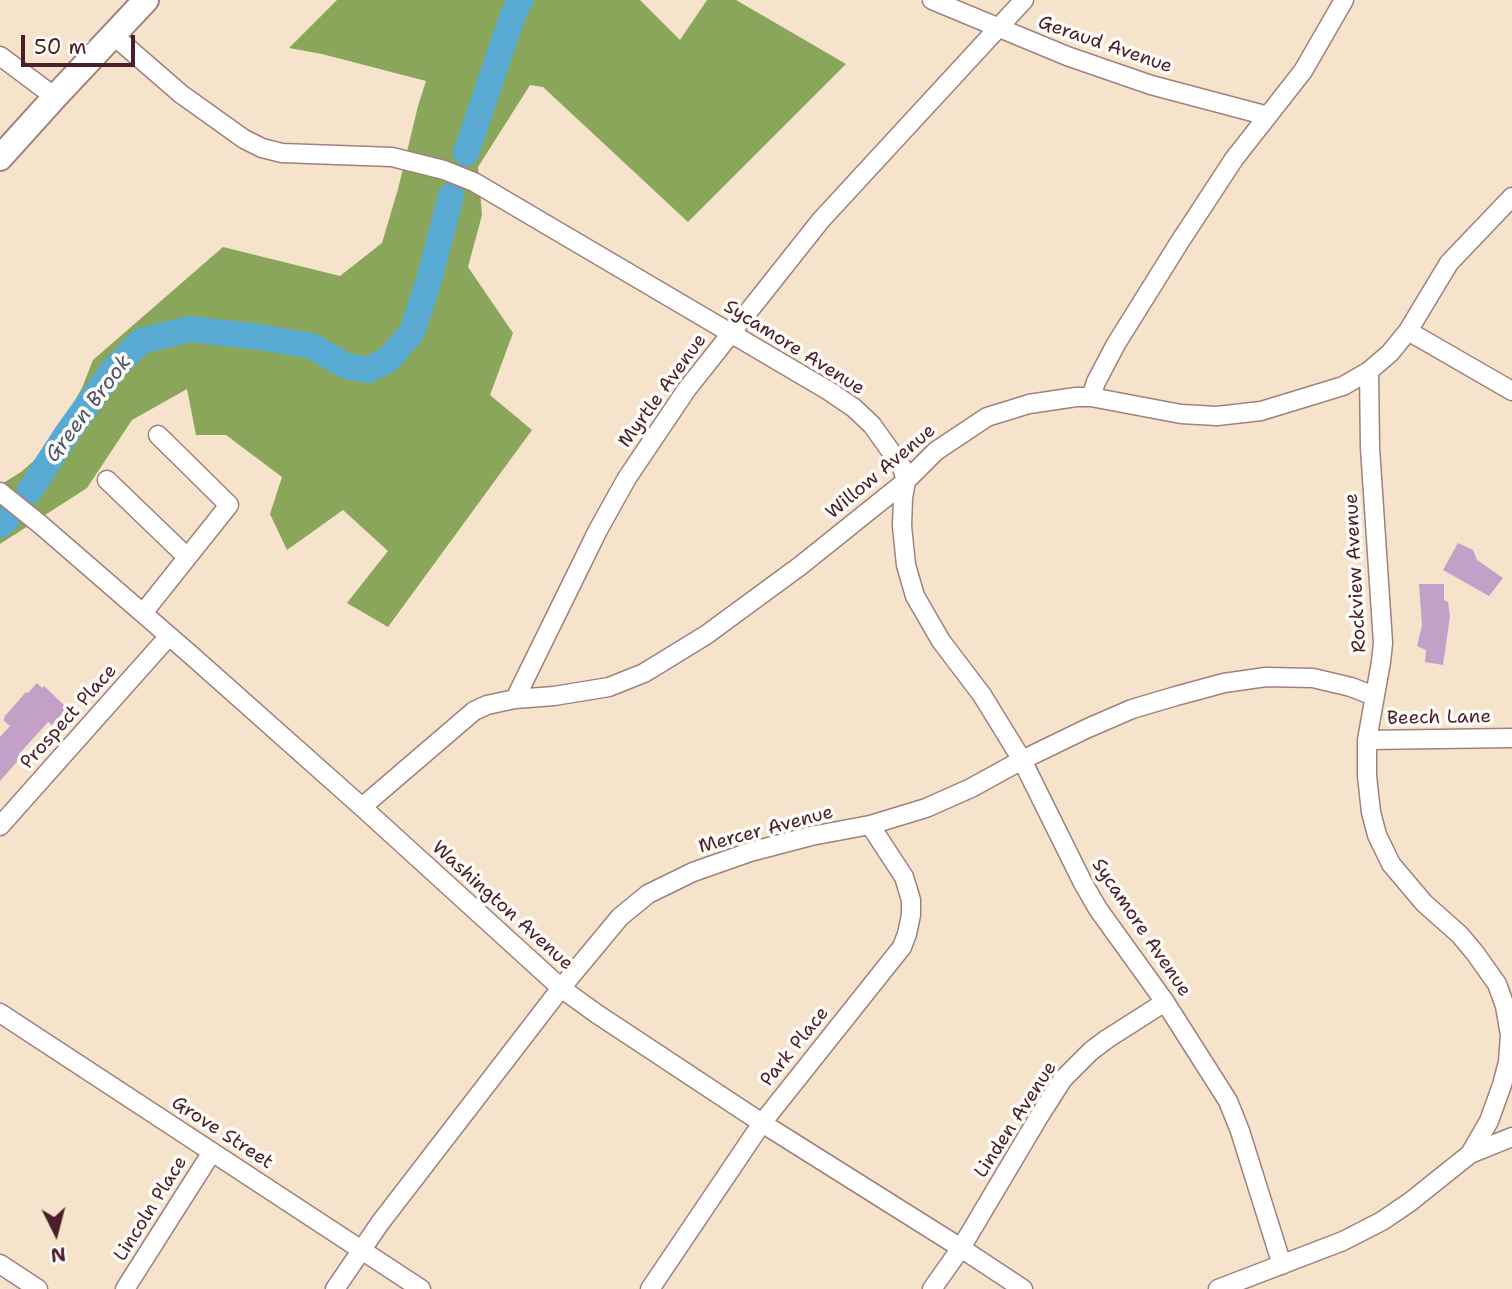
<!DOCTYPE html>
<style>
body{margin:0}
#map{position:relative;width:1512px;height:1289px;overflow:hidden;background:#f6e3cc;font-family:"Shantell Sans",sans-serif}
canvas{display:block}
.north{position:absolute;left:21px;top:1198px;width:70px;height:70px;-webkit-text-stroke:5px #fdfcf7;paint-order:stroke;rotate:174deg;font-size:19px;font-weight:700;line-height:28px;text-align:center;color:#4a1f2b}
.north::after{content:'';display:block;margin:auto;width:24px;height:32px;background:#4a1f2b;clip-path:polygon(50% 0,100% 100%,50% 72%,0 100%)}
.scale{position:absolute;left:21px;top:35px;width:114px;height:32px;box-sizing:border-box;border:4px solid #4a1f2b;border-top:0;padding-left:9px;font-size:21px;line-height:24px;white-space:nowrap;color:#4a1f2b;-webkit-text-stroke:5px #fdfcf7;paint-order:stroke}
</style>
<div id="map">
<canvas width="1512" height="1289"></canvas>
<div class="north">N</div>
<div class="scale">50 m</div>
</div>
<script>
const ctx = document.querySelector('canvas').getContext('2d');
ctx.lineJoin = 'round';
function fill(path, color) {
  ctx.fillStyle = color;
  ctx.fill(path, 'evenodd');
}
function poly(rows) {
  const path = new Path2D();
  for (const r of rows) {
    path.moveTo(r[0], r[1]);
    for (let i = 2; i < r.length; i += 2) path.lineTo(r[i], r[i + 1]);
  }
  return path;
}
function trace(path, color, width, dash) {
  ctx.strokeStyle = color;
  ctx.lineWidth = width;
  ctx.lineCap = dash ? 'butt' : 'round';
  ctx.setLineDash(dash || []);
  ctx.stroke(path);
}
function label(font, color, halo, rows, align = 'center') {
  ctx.font = font + ' "Shantell Sans",sans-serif';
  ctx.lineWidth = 7;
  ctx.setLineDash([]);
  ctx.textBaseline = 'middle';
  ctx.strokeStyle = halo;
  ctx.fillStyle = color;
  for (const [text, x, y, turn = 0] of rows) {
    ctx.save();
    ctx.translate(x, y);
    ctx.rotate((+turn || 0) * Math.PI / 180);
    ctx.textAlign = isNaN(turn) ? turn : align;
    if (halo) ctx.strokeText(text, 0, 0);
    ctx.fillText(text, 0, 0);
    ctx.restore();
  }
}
fill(poly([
 [337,0,640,0,680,40,707,0,736,0,846,64,688,222,543,87,530,85,478,167,482,215,468,267,513,333,490,395,532,430,388,627,347,603,388,551,343,510,287,550,270,514,282,477,226,435,196,435,187,389,132,420,87,488,0,544,0,485,21,472,46,450,82,388,93,360,223,247,340,276,382,243,398,189,418,106,426,81,322,54,289,48]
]), '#89a65a');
trace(poly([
 [466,153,514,12,521,0],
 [29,492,68,432,112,371,141,341,190,329,259,337,312,346,346,366,368,370,389,359,412,332,429,280,451,196],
 [0,525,7,519]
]), '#58aad3', 26);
fill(poly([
 [1458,543,1473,550,1477,560,1503,578,1489,596,1443,570],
 [1419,584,1444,584,1444,600,1448,602,1450,616,1443,665,1425,662,1426,650,1417,646,1422,626],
 [37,683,42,688,44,686,67,708,52,725,48,722,19,754,22,756,0,781,0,737,10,726,3,720,5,718,4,717,26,692,28,693]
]), '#c2a0c7');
const street = poly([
 [932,0,1067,56,1151,85,1268,116],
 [113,35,181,94,244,139,262,148,282,153,392,157,444,170,474,182,829,391,854,408,872,425,902,467,906,481,903,498,902,526,906,565,915,596,941,641,982,695,1022,760,1083,883,1098,909,1165,1002,1228,1101,1240,1131,1282,1265],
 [0,56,55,97],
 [1408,331,1512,391],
 [1091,397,1096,382,1116,344,1179,243,1234,159,1303,71,1344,0],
 [107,480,187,557],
 [0,492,41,525,191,655,362,807,561,988,597,1014,762,1123,961,1248,1023,1289],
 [143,613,229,505,158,435],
 [515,699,554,696,609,687,644,673,706,635,800,566,906,481,936,451,987,417,1029,404,1076,397,1091,397,1181,414,1217,416,1261,411,1343,386,1369,371],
 [1367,740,1512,738],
 [362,807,474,711,487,705,515,699,598,530,627,478,687,389,821,220,1024,0],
 [0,826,169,636],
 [0,1013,421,1289],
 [1470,1154,1489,1121,1502,1085,1508,1062,1510,1035,1505,1006,1497,984,1475,953,1460,935,1424,903,1391,864,1377,835,1371,812,1367,776,1367,740,1381,662,1383,643,1370,448,1369,371,1390,353,1408,331,1449,263,1512,197],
 [0,1264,38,1289],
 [125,1289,212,1152],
 [335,1289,380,1223,561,988,620,917,648,894,693,872,750,852,811,836,870,825,926,808,971,788,1022,760,1088,728,1132,709,1176,696,1224,683,1266,677,1313,678,1351,687,1374,696],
 [650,1289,762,1123,902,947,907,934,911,915,911,900,904,877,870,825],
 [932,1289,961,1248,1040,1115,1063,1079,1091,1051,1107,1039,1165,1002],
 [1218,1289,1343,1241,1382,1221,1410,1202,1470,1154,1512,1137]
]);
const secondary = poly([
 [0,158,55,97,146,0]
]);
trace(street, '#a0817c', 21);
trace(secondary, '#a0817c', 28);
trace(street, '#fff', 18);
trace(secondary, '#fff', 24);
label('19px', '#4a1f2b', '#fdfcf7', [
 ["Geraud Avenue",1105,45,19],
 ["Sycamore Avenue",794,348,32],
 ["Myrtle Avenue",663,391,-54],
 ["Willow Avenue",881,472,-40],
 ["Rockview Avenue",1356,573,-93],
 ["Prospect Place",69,717,-48],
 ["Beech Lane",1439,718,-1],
 ["Mercer Avenue",766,830,-15],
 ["Washington Avenue",502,906,42],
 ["Sycamore Avenue",1141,928,56],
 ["Park Place",795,1047,-51],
 ["Linden Avenue",1016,1120,-57],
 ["Grove Street",222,1133,33],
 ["Lincoln Place",151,1209,-58]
]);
label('italic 21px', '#50576e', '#fdfcf7', [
 ["Green Brook",89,409,-53]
]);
</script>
